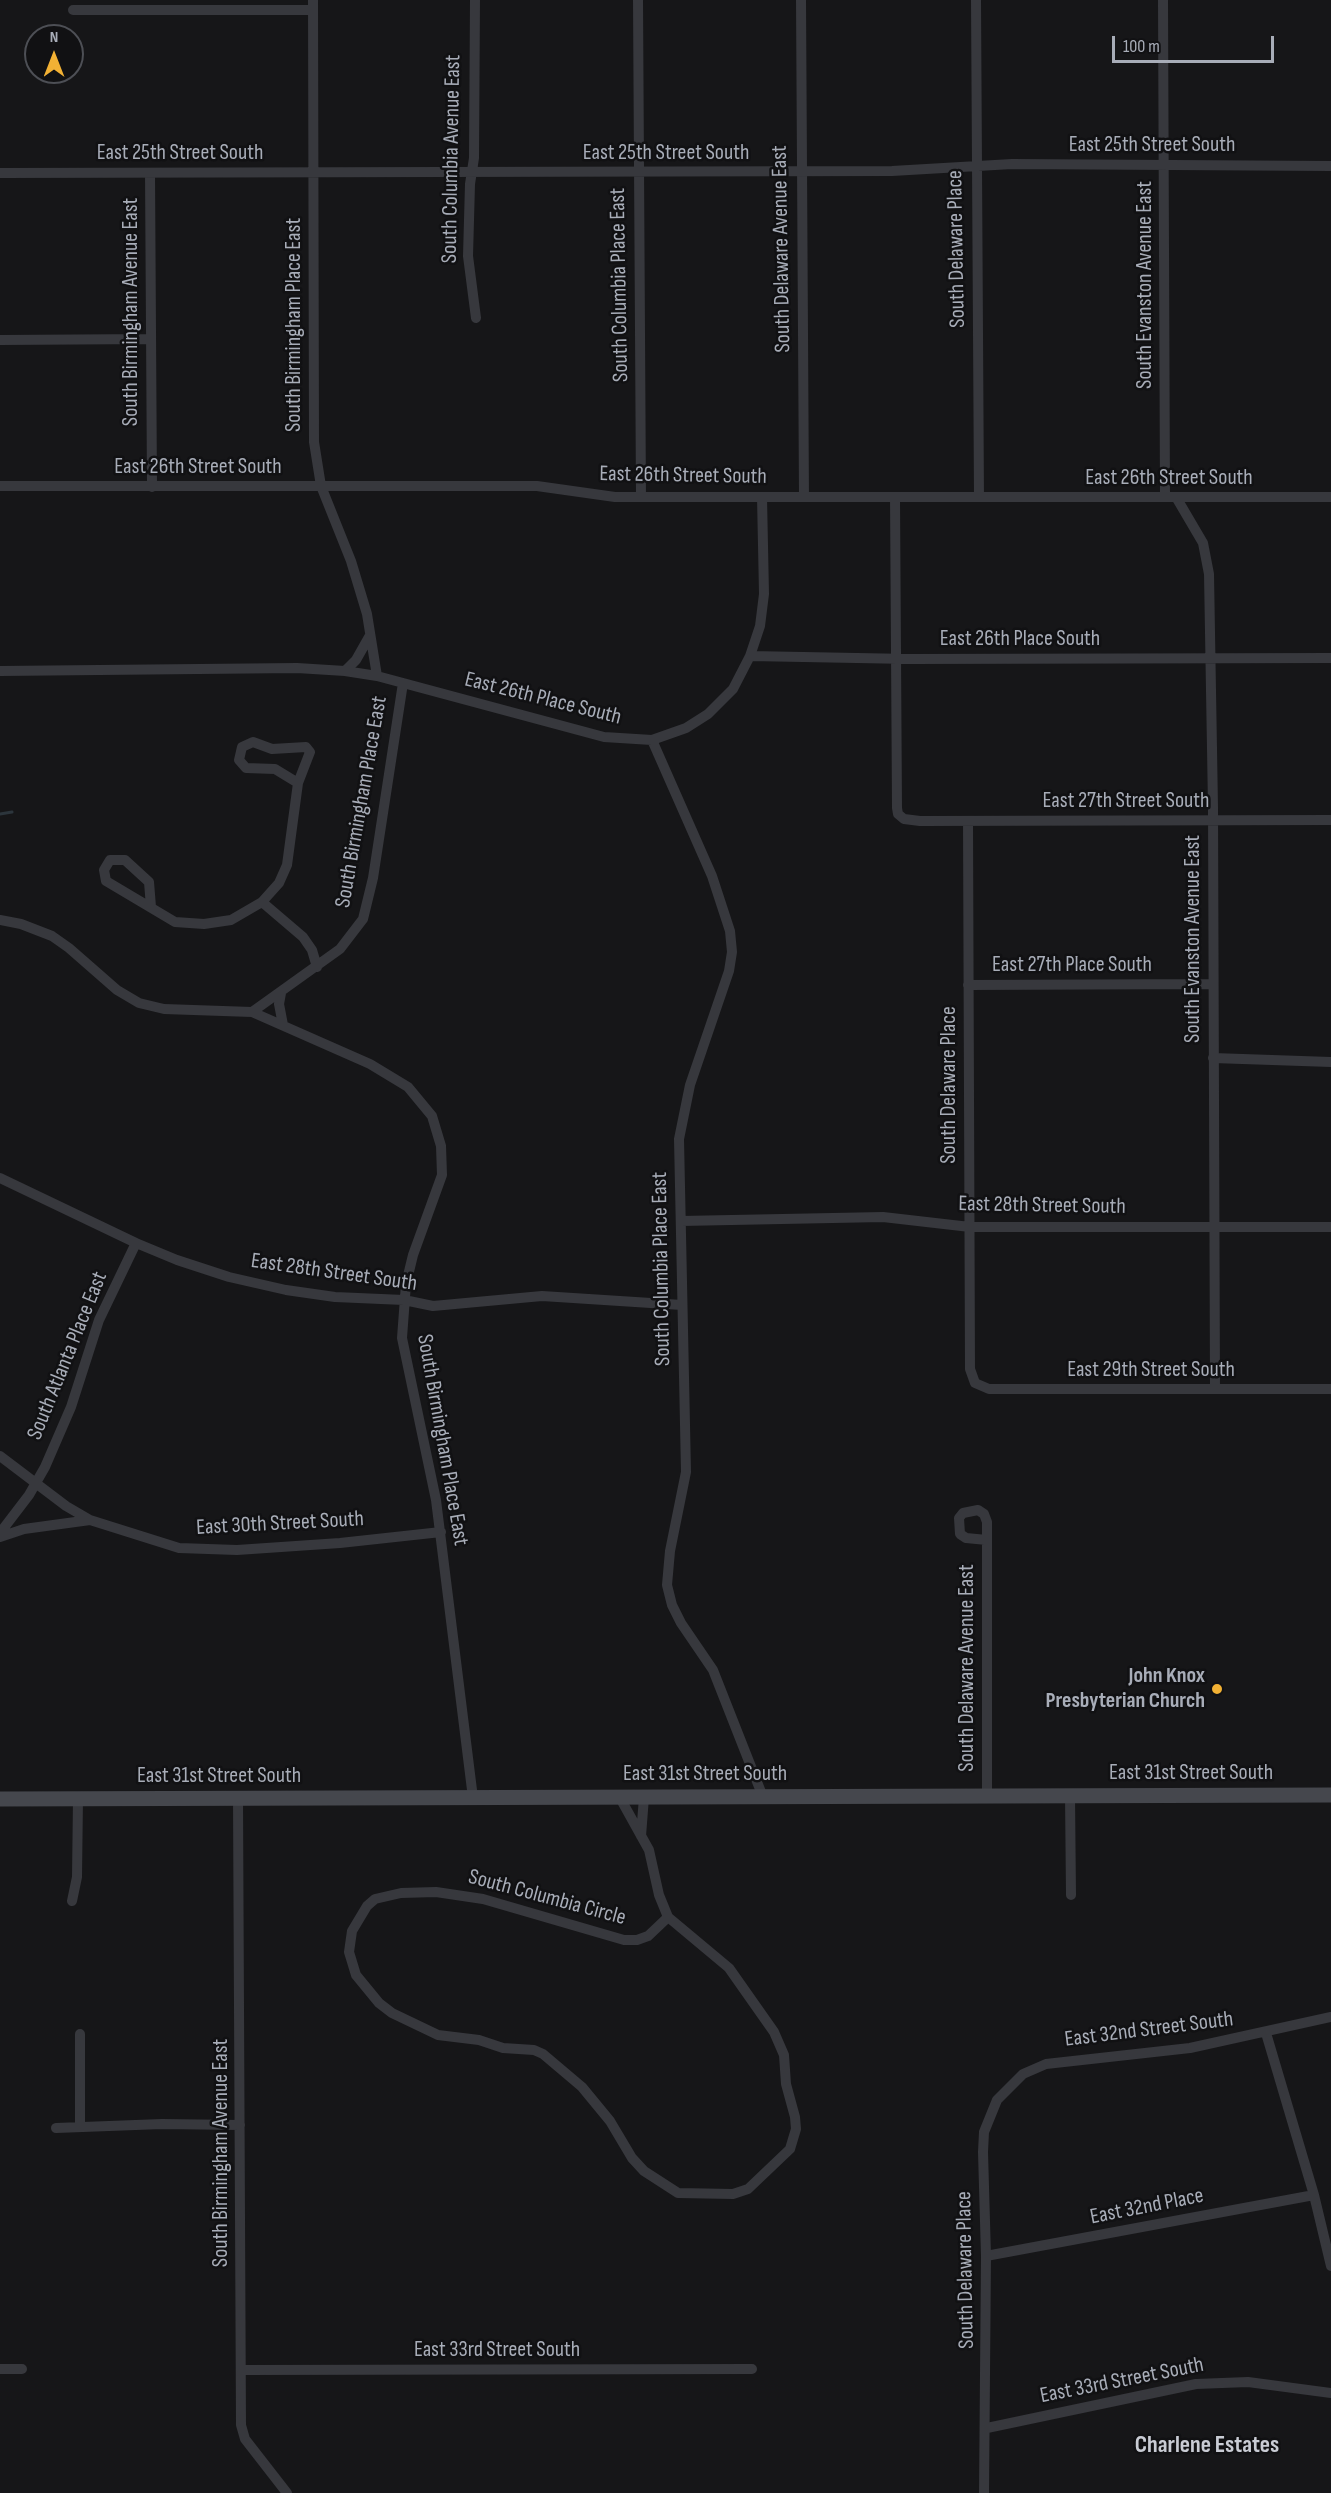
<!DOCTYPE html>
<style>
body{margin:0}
#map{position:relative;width:1331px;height:2493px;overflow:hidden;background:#161618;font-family:"Sofia Sans Condensed",sans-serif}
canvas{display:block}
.north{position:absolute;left:24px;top:24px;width:60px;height:60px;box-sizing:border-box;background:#111113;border:2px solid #4d4f55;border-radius:50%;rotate:0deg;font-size:16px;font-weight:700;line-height:24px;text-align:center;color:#a8adb8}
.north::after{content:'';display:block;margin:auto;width:21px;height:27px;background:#f2b134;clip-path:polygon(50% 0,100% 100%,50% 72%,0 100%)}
.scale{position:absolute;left:1112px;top:36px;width:162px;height:27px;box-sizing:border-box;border:3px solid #a8adb8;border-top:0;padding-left:8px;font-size:18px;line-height:21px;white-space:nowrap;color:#a8adb8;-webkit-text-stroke:4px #111113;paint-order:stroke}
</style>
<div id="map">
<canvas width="1331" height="2493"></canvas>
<div class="north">N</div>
<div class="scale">100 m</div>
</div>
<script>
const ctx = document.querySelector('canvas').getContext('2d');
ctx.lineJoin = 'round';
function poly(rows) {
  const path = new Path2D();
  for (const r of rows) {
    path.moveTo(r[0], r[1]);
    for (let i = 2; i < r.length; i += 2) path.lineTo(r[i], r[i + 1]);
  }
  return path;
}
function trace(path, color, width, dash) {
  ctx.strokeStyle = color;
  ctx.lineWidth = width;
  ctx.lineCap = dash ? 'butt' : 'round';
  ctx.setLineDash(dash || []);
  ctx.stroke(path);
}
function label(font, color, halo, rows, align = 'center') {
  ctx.font = font + ' "Sofia Sans Condensed",sans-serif';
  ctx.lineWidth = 5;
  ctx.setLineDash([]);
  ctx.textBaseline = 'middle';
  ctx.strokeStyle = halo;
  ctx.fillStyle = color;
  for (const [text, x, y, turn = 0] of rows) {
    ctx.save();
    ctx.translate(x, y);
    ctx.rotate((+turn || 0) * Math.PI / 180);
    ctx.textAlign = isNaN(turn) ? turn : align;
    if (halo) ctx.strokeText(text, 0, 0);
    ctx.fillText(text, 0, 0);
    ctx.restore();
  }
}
trace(poly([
 [0,814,12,812]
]), '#2c353c', 3);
trace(poly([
 [313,0,314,442,321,486,351,561,367,614,377,676],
 [475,0,474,158,470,184,468,256,476,318],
 [638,0,641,497],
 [801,0,804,497],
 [976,0,979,497],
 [1163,0,1165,497],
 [73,10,313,10],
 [0,173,892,171,1012,164,1331,166],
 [150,173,152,487],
 [0,340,151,339],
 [0,486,537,486,615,497,1331,497],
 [895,497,897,808,898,814,904,819,920,821,1331,820],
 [1176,497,1203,543,1209,574,1213,807,1215,1389],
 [750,656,910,659,1331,658],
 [0,671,297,668,345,671,377,676,604,737,652,740,686,728,708,714,733,689,750,656,760,626,764,594,762,497],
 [345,671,356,660,369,637],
 [652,740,712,876,730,931,732,952,729,971,690,1085,679,1139,686,1472,670,1551,667,1585,672,1605,681,1623,713,1670,763,1797],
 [968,821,970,1369,975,1383,989,1389,1330,1389],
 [262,902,303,937,312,950,317,967],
 [151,907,149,882,125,860,110,860,104,870,106,881,175,922,204,924,231,920,262,902,279,883,287,865,298,783,310,752,306,747,272,749,253,742,242,747,239,760,246,768,275,769,298,783],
 [0,920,21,924,52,936,69,948,117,990,139,1003,164,1009,252,1012,370,1064,408,1087,432,1116,441,1146,442,1175,413,1255,406,1284,402,1338,436,1500,473,1798],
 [968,985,1213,984],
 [281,993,279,1004,283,1025],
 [252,1012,340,949,363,919,373,878,403,683],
 [1213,1058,1331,1062],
 [0,1178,136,1243,177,1260,229,1277,286,1290,335,1297,404,1300,433,1306,542,1296,682,1305],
 [681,1221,883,1217,970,1227,1331,1227],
 [0,1456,66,1506,90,1520,179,1548,237,1550,340,1543,441,1532],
 [0,1533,29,1495,45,1467,71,1407,99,1320,136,1243],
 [0,1537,24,1529,90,1520],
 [987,1540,966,1538,960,1534,959,1518,963,1513,978,1510,984,1514,987,1522,987,1796],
 [619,1796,649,1850,659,1895,668,1917],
 [1070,1796,1071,1895],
 [238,1798,241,2425,245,2439,287,2493],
 [641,1836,644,1797],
 [436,1892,483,1899,624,1940,637,1940,648,1936,668,1917,729,1968,774,2032,784,2055,786,2084,795,2117,796,2129,790,2149,748,2189,733,2194,678,2193,644,2171,632,2158,610,2121,582,2087,543,2054,534,2050,503,2048,479,2040,438,2035,392,2013,379,2003,356,1975,349,1952,352,1931,367,1906,375,1899,401,1893,436,1892],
 [72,1901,77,1877,78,1799],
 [1266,2033,1314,2195,1331,2266],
 [80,2034,80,2126],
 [56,2128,162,2124,240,2125],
 [986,2256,1314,2195],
 [0,2369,22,2369],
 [242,2370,752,2369],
 [987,2428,1196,2384,1248,2382,1331,2393],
 [984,2493,986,2256,983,2152,984,2132,997,2100,1023,2074,1046,2064,1190,2048,1331,2017]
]), '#37383d', 10);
trace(poly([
 [0,1799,1331,1795]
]), '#45474d', 15);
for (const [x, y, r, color] of [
 [1217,1689,6,"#f2b134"]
]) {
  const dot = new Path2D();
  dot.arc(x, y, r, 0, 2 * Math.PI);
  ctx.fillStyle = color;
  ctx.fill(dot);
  trace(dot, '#111113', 2);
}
label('22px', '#a8adb8', '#111113', [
 ["East 25th Street South",1152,145],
 ["East 25th Street South",180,153],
 ["East 25th Street South",666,153],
 ["South Columbia Avenue East",452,159,-89],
 ["South Delaware Avenue East",782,249,-91],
 ["South Delaware Place",957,249,-91],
 ["South Columbia Place East",620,285,-91],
 ["South Evanston Avenue East",1145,285,-90],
 ["South Birmingham Avenue East",131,312,-90],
 ["South Birmingham Place East",294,325,-90],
 ["East 26th Street South",198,467],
 ["East 26th Street South",683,476,1],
 ["East 26th Street South",1169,478],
 ["East 26th Place South",1020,639],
 ["East 26th Place South",543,699,14],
 ["East 27th Street South",1126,801],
 ["South Birmingham Place East",362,802,-80],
 ["South Evanston Avenue East",1193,939,-90],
 ["East 27th Place South",1072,965],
 ["South Delaware Place",949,1085,-90],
 ["East 28th Street South",1042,1206,1],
 ["South Columbia Place East",662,1269,-91],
 ["East 28th Street South",334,1273,8],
 ["South Atlanta Place East",68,1356,-68],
 ["East 29th Street South",1151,1370],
 ["South Birmingham Place East",442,1440,80],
 ["East 30th Street South",280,1524,-3],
 ["South Delaware Avenue East",967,1668,-90],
 ["East 31st Street South",1191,1773],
 ["East 31st Street South",705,1774],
 ["East 31st Street South",219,1776],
 ["South Columbia Circle",547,1898,15],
 ["East 32nd Street South",1149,2030,-7],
 ["South Birmingham Avenue East",221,2153,-90],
 ["East 32nd Place",1147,2207,-11],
 ["South Delaware Place",966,2270,-91],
 ["East 33rd Street South",497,2350],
 ["East 33rd Street South",1122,2381,-11]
]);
label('bold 22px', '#a8adb8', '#111113', [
 ["John Knox",1205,1676],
 ["Presbyterian Church",1205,1701]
], 'right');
label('bold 24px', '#c9ccd4', '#111113', [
 ["Charlene Estates",1207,2446]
]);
</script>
